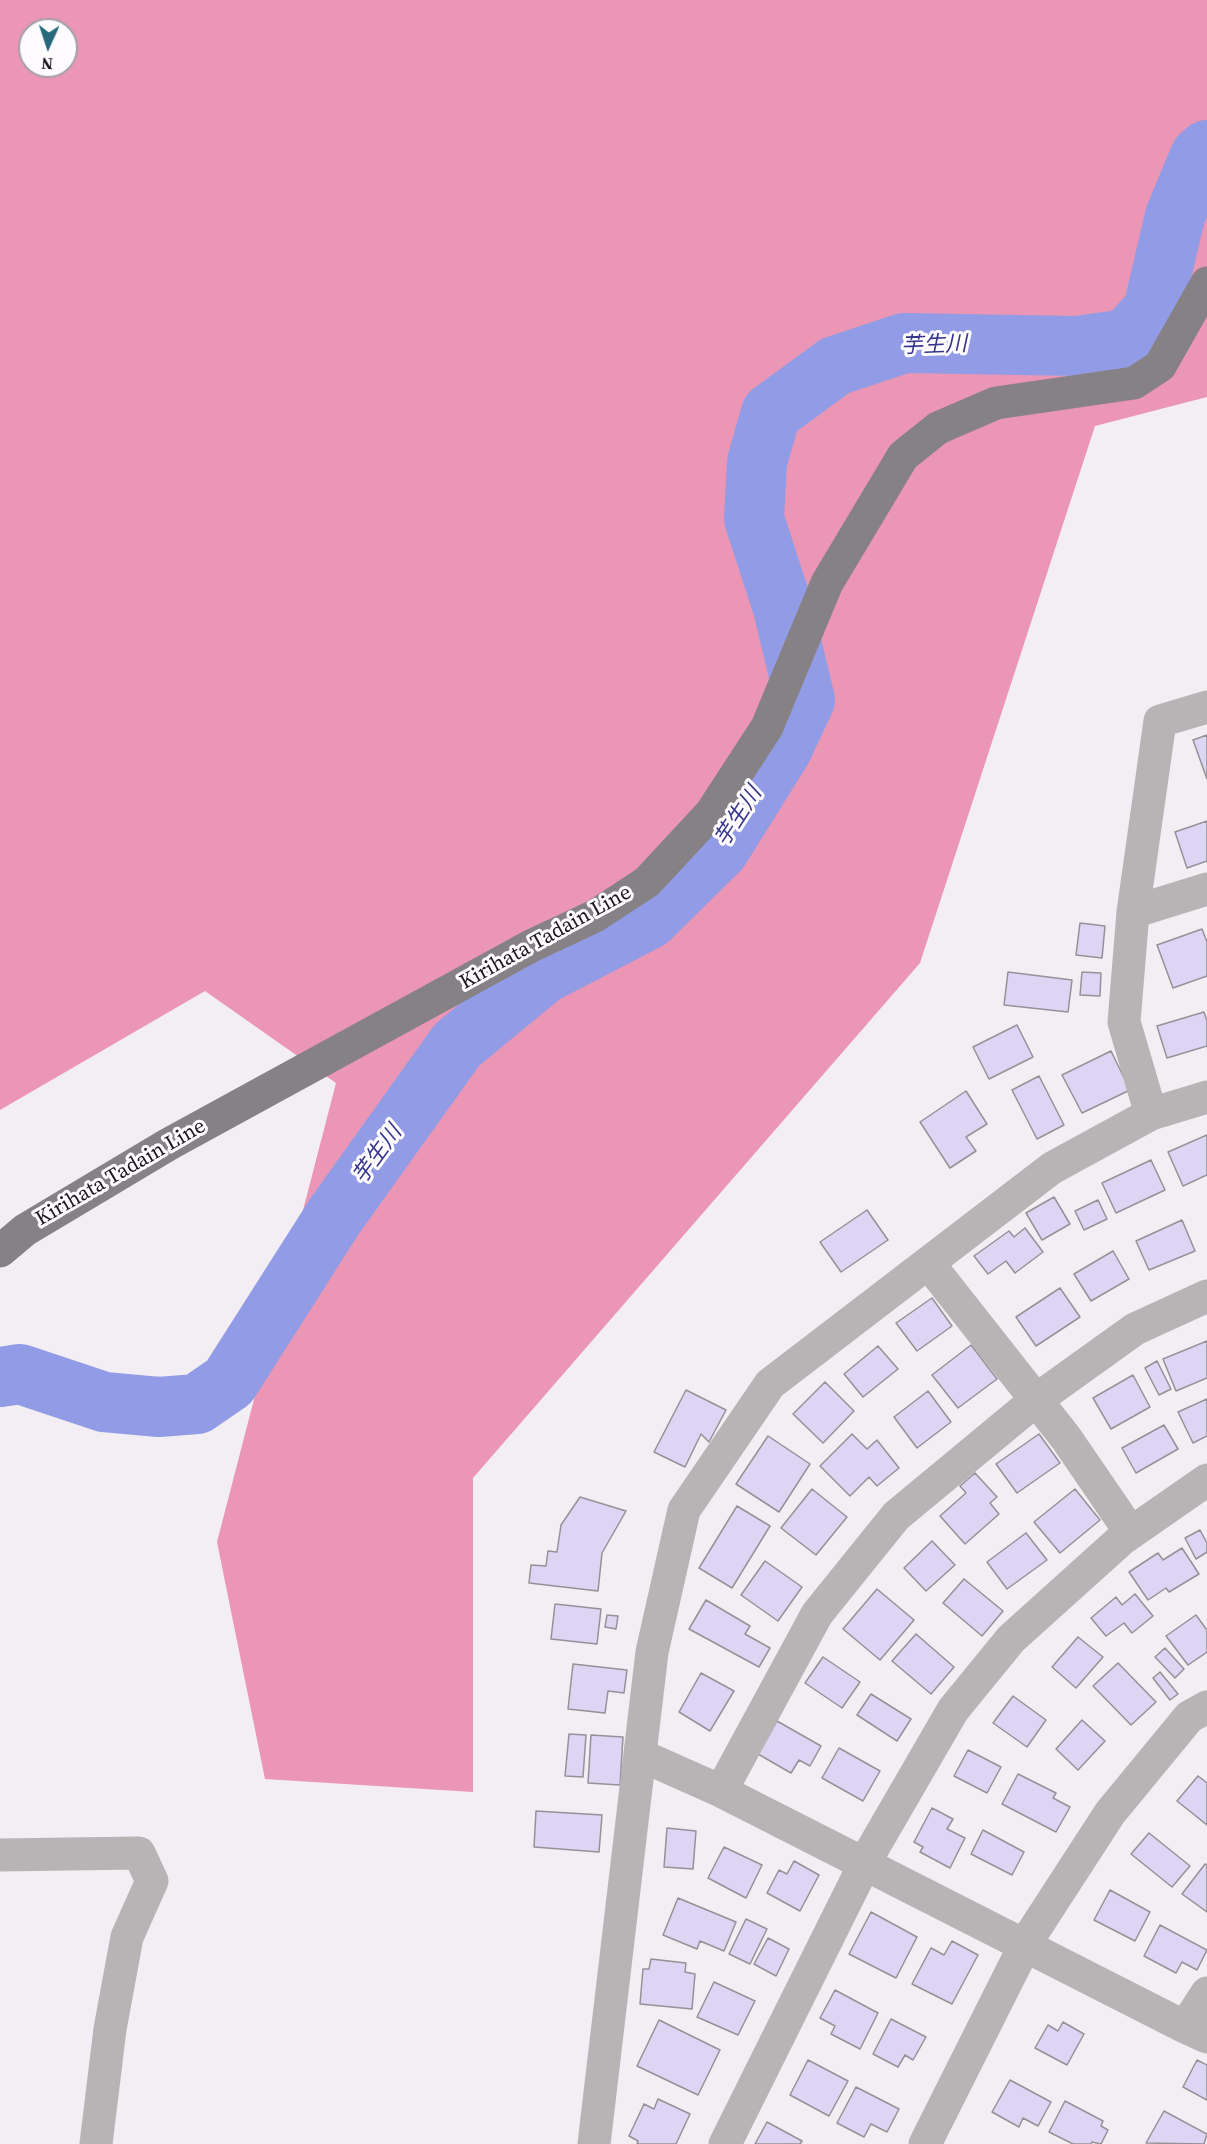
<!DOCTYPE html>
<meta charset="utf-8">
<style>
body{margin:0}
#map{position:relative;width:1207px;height:2144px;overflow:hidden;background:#f2eef3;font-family:"Source Serif 4",serif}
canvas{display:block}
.north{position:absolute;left:18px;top:18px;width:60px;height:60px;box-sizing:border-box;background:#fefcff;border:2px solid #a2a0a3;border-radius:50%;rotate:183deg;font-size:16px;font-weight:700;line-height:24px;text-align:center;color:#191719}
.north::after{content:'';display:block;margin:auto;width:21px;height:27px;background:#266a7b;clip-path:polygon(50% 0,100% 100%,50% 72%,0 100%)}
</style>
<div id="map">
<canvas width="1207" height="2144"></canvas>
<div class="north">N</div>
</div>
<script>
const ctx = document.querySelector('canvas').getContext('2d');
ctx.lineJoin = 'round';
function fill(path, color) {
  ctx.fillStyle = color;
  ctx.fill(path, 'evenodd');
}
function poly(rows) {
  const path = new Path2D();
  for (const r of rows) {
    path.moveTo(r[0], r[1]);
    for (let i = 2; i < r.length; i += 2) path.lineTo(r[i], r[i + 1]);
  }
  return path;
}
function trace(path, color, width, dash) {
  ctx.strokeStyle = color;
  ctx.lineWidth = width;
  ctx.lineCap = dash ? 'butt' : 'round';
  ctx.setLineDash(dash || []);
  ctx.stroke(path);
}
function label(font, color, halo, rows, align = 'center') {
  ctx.font = font + ' "Source Serif 4","Noto Sans JP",serif';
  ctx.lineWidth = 6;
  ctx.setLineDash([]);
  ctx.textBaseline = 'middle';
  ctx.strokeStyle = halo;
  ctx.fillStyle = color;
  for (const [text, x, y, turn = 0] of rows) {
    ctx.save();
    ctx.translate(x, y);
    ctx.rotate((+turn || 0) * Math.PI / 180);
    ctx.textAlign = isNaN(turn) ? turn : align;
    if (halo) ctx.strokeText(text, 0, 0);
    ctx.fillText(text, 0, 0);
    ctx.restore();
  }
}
fill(poly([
 [0,0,1207,0,1207,397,1095,426,920,963,473,1478,473,1792,265,1779,217,1542,336,1083,205,991,0,1110],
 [30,30,66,30,66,66,30,66]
]), '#ea96b4');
trace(poly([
 [0,1377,20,1374,104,1402,159,1407,197,1404,229,1382,334,1217,457,1045,543,974,649,919,719,850,782,749,805,700,783,608,754,519,757,462,771,413,835,366,904,343,1077,346,1127,339,1153,310,1175,216,1200,156,1207,150]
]), '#929ce6', 60);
const building = poly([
 [1207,735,1207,779,1193,740,1207,735],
 [1207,821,1207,861,1187,868,1175,832,1207,821],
 [1080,923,1105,926,1102,958,1076,955,1080,923],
 [1202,929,1207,942,1207,976,1173,988,1157,945,1202,929],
 [1008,972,1072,980,1068,1012,1004,1005,1008,972],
 [1082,972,1101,973,1100,996,1080,995,1082,972],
 [1204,1012,1207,1021,1207,1046,1167,1058,1157,1026,1204,1012],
 [1017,1025,1033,1057,989,1079,973,1047,1017,1025],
 [1111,1051,1130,1090,1082,1113,1062,1075,1111,1051],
 [1039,1076,1064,1125,1037,1139,1012,1090,1039,1076],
 [966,1091,987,1124,966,1137,976,1151,950,1168,920,1122,966,1091],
 [1207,1135,1207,1175,1183,1186,1168,1152,1207,1135],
 [1151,1160,1165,1190,1116,1213,1102,1183,1151,1160],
 [1054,1197,1070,1224,1042,1240,1026,1213,1054,1197],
 [1098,1200,1107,1219,1084,1230,1075,1211,1098,1200],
 [867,1210,888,1240,841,1272,820,1242,867,1210],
 [1182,1220,1195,1251,1149,1270,1136,1241,1182,1220],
 [1025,1228,1043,1252,1015,1273,1006,1261,988,1274,974,1256,1009,1231,1014,1237,1025,1228],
 [1113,1251,1129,1279,1091,1301,1074,1274,1113,1251],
 [1060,1288,1080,1317,1036,1346,1016,1317,1060,1288],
 [932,1298,952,1326,917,1351,896,1323,932,1298],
 [1207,1341,1207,1378,1176,1391,1163,1359,1207,1341],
 [971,1345,997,1379,958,1408,932,1375,971,1345],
 [878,1346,898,1369,863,1397,844,1374,878,1346],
 [1157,1361,1171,1389,1159,1395,1145,1368,1157,1361],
 [1133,1375,1150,1407,1111,1429,1093,1398,1133,1375],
 [825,1382,854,1411,823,1443,793,1414,825,1382],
 [686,1390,726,1410,709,1442,701,1434,685,1467,654,1452,686,1390],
 [928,1391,951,1422,917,1448,894,1417,928,1391],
 [1207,1399,1207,1436,1193,1443,1178,1412,1207,1399],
 [1164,1425,1178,1449,1136,1473,1122,1448,1164,1425],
 [852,1434,867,1449,877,1440,899,1468,877,1486,869,1477,850,1496,820,1466,852,1434],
 [1039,1434,1060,1463,1017,1493,996,1464,1039,1434],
 [768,1436,810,1464,779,1512,736,1484,768,1436],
 [975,1473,997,1497,990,1503,999,1514,965,1544,940,1516,966,1493,960,1486,975,1473],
 [812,1489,847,1517,816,1555,781,1528,812,1489],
 [1075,1489,1100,1520,1060,1553,1034,1522,1075,1489],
 [580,1497,626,1511,602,1553,598,1591,529,1583,531,1565,546,1566,548,1551,557,1552,561,1525,580,1497],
 [737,1506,770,1526,732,1588,699,1568,737,1506],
 [1200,1530,1207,1543,1207,1552,1196,1559,1185,1538,1200,1530],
 [1026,1533,1047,1560,1007,1589,987,1562,1026,1533],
 [932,1541,955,1565,926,1591,904,1568,932,1541],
 [1182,1548,1199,1574,1169,1592,1166,1588,1148,1600,1129,1572,1158,1553,1163,1560,1182,1548],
 [765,1561,802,1587,778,1621,741,1595,765,1561],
 [964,1579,1003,1611,982,1636,943,1603,964,1579],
 [877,1589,914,1620,880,1660,843,1629,877,1589],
 [1135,1594,1153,1616,1132,1633,1124,1623,1106,1636,1091,1618,1116,1597,1122,1605,1135,1594],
 [706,1600,750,1626,745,1634,770,1648,759,1667,689,1629,706,1600],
 [555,1604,601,1609,597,1644,551,1639,555,1604],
 [607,1615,618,1616,616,1629,605,1627,607,1615],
 [1196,1615,1207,1630,1207,1652,1188,1665,1166,1636,1196,1615],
 [916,1634,954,1667,931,1694,892,1661,916,1634],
 [1078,1637,1103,1657,1076,1688,1052,1667,1078,1637],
 [1165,1648,1184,1669,1175,1678,1155,1657,1165,1648],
 [823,1657,860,1682,842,1708,805,1683,823,1657],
 [1118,1663,1156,1702,1131,1725,1093,1686,1118,1663],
 [573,1664,627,1670,624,1693,608,1691,605,1713,568,1709,573,1664],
 [1160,1672,1178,1694,1170,1700,1153,1678,1160,1672],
 [701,1673,734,1691,710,1731,679,1712,701,1673],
 [871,1694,911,1719,897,1741,857,1715,871,1694],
 [1013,1696,1046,1720,1027,1747,993,1723,1013,1696],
 [1082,1720,1105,1741,1078,1770,1056,1749,1082,1720],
 [777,1721,821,1746,810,1766,799,1760,791,1773,758,1754,777,1721],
 [569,1734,586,1735,583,1777,565,1776,569,1734],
 [591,1735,623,1737,620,1785,588,1783,591,1735],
 [839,1748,880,1771,863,1801,822,1778,839,1748],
 [968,1750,1001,1767,987,1793,954,1776,968,1750],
 [1018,1774,1056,1793,1053,1798,1070,1807,1056,1832,1002,1804,1018,1774],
 [1198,1776,1207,1783,1207,1825,1177,1801,1198,1776],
 [932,1808,953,1819,947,1829,965,1838,950,1868,920,1852,923,1847,914,1842,932,1808],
 [536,1811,602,1815,599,1852,534,1847,536,1811],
 [667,1828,696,1831,693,1869,664,1867,667,1828],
 [983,1830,1024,1852,1012,1875,971,1854,983,1830],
 [1149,1833,1190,1866,1172,1887,1131,1854,1149,1833],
 [724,1847,762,1865,746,1898,708,1878,724,1847],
 [794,1861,819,1875,800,1911,767,1893,779,1870,787,1874,794,1861],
 [1205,1864,1207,1865,1207,1912,1182,1894,1205,1864],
 [1110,1890,1150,1912,1135,1941,1094,1920,1110,1890],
 [678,1898,736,1922,724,1951,700,1941,697,1949,663,1935,678,1898],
 [871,1912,917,1937,896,1978,849,1954,871,1912],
 [746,1919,767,1929,750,1964,729,1954,746,1919],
 [1160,1925,1207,1950,1197,1970,1182,1962,1176,1973,1144,1956,1160,1925],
 [768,1938,789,1949,776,1976,754,1964,768,1938],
 [952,1941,978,1955,952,2004,912,1984,931,1948,944,1955,952,1941],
 [651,1959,686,1963,685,1972,695,1974,692,2009,640,2004,643,1969,649,1969,651,1959],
 [714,1982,755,2001,738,2035,697,2017,714,1982],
 [835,1990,878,2013,860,2049,831,2034,835,2026,820,2018,835,1990],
 [891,2019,926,2037,913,2060,905,2055,898,2067,873,2054,891,2019],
 [659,2020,720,2050,698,2095,637,2066,659,2020],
 [1063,2022,1084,2034,1067,2065,1035,2048,1048,2025,1058,2031,1063,2022],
 [808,2060,848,2081,829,2116,790,2095,808,2060],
 [1197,2060,1207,2065,1207,2100,1183,2087,1197,2060],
 [1010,2080,1051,2102,1038,2126,1023,2118,1019,2127,992,2112,1010,2080],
 [856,2087,899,2109,887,2132,871,2124,864,2137,837,2123,856,2087],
 [658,2099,690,2114,676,2144,637,2144,638,2141,629,2136,644,2104,654,2109,658,2099],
 [1065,2101,1103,2121,1101,2126,1108,2130,1101,2144,1092,2142,1091,2144,1073,2144,1049,2132,1065,2101],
 [1164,2111,1207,2134,1204,2144,1146,2143,1164,2111],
 [767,2122,802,2141,800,2144,755,2144,767,2122]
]);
fill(building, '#ddd5f4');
trace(building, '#939297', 1.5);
trace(poly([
 [1133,912,1207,889],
 [1151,1114,1124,1022,1133,912,1160,721,1207,707],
 [929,1264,1066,1438,1131,1533],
 [640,1755,721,1791],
 [0,1855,139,1853,152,1881,127,1937,110,2029,96,2144],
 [1207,1993,1185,2027,1207,2037],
 [1185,2027,721,1791,817,1614,896,1516,1036,1400,1135,1329,1207,1296],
 [594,2144,652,1652,684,1510,770,1384,1052,1168,1151,1114,1207,1097],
 [725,2144,869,1855,953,1710,1011,1639,1122,1539,1207,1480],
 [925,2144,1027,1941,1110,1813,1189,1717,1207,1707]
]), '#b6b4b5', 33);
trace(poly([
 [0,1251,25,1230,169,1144,531,946,595,916,647,882,711,813,767,727,827,583,903,456,938,428,996,403,1134,383,1160,366,1207,283]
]), '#868184', 33);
label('21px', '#191719', '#fefcff', [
 ["Kirihata Tadain Line",546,938,-29],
 ["Kirihata Tadain Line",121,1173,-30]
]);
label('italic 22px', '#35358b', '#fefcff', [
 ["芋生川",934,346,-2],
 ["芋生川",739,817,-57],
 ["芋生川",378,1155,-54]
]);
</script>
